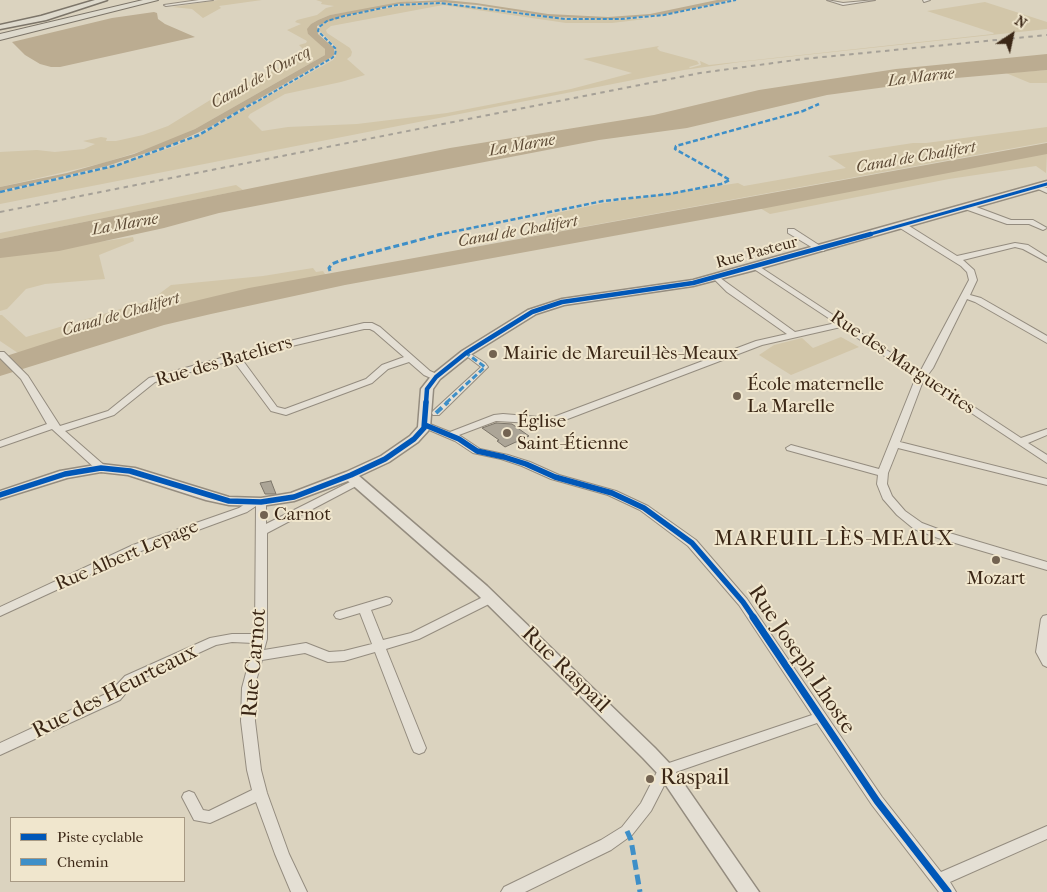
<!DOCTYPE html>
<meta charset="utf-8">
<style>
body{margin:0}
#map{position:relative;width:1047px;height:892px;overflow:hidden;background:#dbd3bf;font-family:"IM FELL French Canon",serif}
canvas{display:block}
.legend{position:absolute;left:10px;top:817px;width:175px;height:65px;box-sizing:border-box;background:#f0e6cd;border:1px solid #a89a84;margin:0;padding:6px 9px;list-style:none;font-size:15px;color:#3b2716}
.legend li{display:flex;align-items:center;gap:10px;height:25px}
.legend b{width:25px;border:1px solid #a89a84}
.north{position:absolute;left:987px;top:10px;width:50px;height:50px;-webkit-text-stroke:4px #f0e6cd;paint-order:stroke;rotate:34deg;font-size:14px;font-weight:700;line-height:20px;text-align:center;color:#3b2716}
.north::after{content:'';display:block;margin:auto;width:18px;height:22px;background:#3b2716;clip-path:polygon(50% 0,100% 100%,50% 72%,0 100%)}
</style>
<div id="map">
<canvas width="1047" height="892"></canvas>
<ul class="legend">
<li><b style="height:6px;background:#0057b8"></b>Piste cyclable</li>
<li><b style="height:6px;background:#3e8fc8"></b>Chemin</li>
</ul>
<div class="north">N</div>
</div>
<script>
const ctx = document.querySelector('canvas').getContext('2d');
ctx.lineJoin = 'round';
function fill(path, color) {
  ctx.fillStyle = color;
  ctx.fill(path, 'evenodd');
}
function poly(rows) {
  const path = new Path2D();
  for (const r of rows) {
    path.moveTo(r[0], r[1]);
    for (let i = 2; i < r.length; i += 2) path.lineTo(r[i], r[i + 1]);
  }
  return path;
}
function trace(path, color, width, dash) {
  ctx.strokeStyle = color;
  ctx.lineWidth = width;
  ctx.lineCap = dash ? 'butt' : 'round';
  ctx.setLineDash(dash || []);
  ctx.stroke(path);
}
function label(font, color, halo, rows, align = 'center') {
  ctx.font = font + ' "IM FELL French Canon",serif';
  ctx.lineWidth = 4;
  ctx.setLineDash([]);
  ctx.textBaseline = 'middle';
  ctx.strokeStyle = halo;
  ctx.fillStyle = color;
  for (const [text, x, y, turn = 0] of rows) {
    ctx.save();
    ctx.translate(x, y);
    ctx.rotate((+turn || 0) * Math.PI / 180);
    ctx.textAlign = isNaN(turn) ? turn : align;
    if (halo) ctx.strokeText(text, 0, 0);
    ctx.fillText(text, 0, 0);
    ctx.restore();
  }
}
fill(poly([
 [218,0,262,0,219,6,221,8,203,18,192,9,172,7],
 [316,0,443,0,419,0,330,15,318,20,311,24,308,34,322,45,325,49,325,55,195,129,157,146,103,163,0,187,0,152,37,150,55,152,84,149,95,144,83,141,101,137,107,138,106,141,116,141,143,135,168,126,220,94,261,77,293,60,303,57,308,54,299,45,306,43,307,41,287,30,301,24,295,22,297,20,317,15,326,8,334,6,321,4,322,2],
 [985,2,1047,22,1047,29,740,62,684,70,0,204,0,193,104,169,176,146,202,134,333,60,336,56,336,47,319,30,323,24,337,18,376,10,411,4,446,3,568,19,645,19,612,23,566,23,443,5,331,26,326,30,327,33,350,48,352,52,351,56,347,59,365,75,341,82,285,94,250,114,248,117,262,131,288,127,357,124,447,113,571,89,632,73,583,59,659,46,657,48,660,51,697,61,699,64,689,67,690,68,701,65,700,61,709,65,993,34,994,33,927,11],
 [1047,70,1047,83,1030,83,1006,73],
 [1047,127,1047,142,522,238,519,234,541,228,547,215,604,203,738,183,744,186,846,168,828,156,913,143,926,143],
 [1047,153,1046,173,1036,166,949,179,770,214,760,208],
 [236,185,243,190,0,239,0,233],
 [133,237,134,241,99,255,105,279,45,284,26,289,7,309,0,311,0,256],
 [313,268,316,272,323,271,327,277,18,353,0,341,0,315,2,315,26,337,151,300,171,285,263,276],
 [841,337,859,347,791,375,759,355,774,345,802,338,813,348]
]), '#d2c6a9');
fill(poly([
 [445,0,476,3,548,14,608,17,650,14,717,0,731,0,667,14,612,19,552,17,477,5,438,2,399,4,343,16,317,26,318,34,334,48,334,55,330,58,208,128,173,144,107,166,0,191,0,187,67,173,134,154,195,129,325,55,325,49,308,34,307,29,311,24,318,20,330,15,400,2],
 [154,12,157,13,158,19,165,24,195,37,60,67,51,67,40,64,25,55,12,42,112,18],
 [1047,54,1047,70,945,79,827,95,687,128,599,140,219,213,164,228,59,251,0,258,0,239,450,148,654,115,759,90,896,69],
 [1047,143,1047,154,761,209,345,285,211,314,164,325,0,376,0,358,124,318,249,288]
]), '#bbac91');
const building = poly([
 [496,423,512,424,529,436,505,447,497,441,499,440,482,428,496,423],
 [271,481,276,494,265,494,260,483,271,481]
]);
fill(building, '#aca597');
trace(building, '#7c7569', 1);
const pedestrian = poly([
 [466,351,485,363,488,367,439,415,433,415,432,413,433,411,481,367,464,354,463,353,466,351]
]);
const minor = poly([
 [199,0,213,0,166,6,164,5,199,0],
 [827,0,843,3,875,0,843,5,827,0],
 [923,0,930,0,924,2,923,0],
 [1036,186,1047,188,1047,193,1036,188,1036,186],
 [965,205,971,205,1011,220,1033,220,1047,228,1043,230,1029,224,1007,224,965,209,965,205],
 [900,224,906,224,957,256,1015,243,1028,245,1047,257,1047,262,1023,249,1015,247,963,260,974,270,977,280,970,295,981,298,1047,336,1047,343,975,302,967,299,933,368,927,376,1021,438,1047,429,1047,435,1028,443,1047,455,1047,463,923,381,900,442,1047,479,1047,485,898,448,888,473,887,484,892,496,905,511,922,523,946,532,1047,562,1047,570,938,538,914,529,897,515,883,499,877,484,878,475,787,450,786,448,791,445,879,469,916,377,841,327,762,345,565,420,551,424,496,421,459,435,480,449,508,455,530,462,559,475,616,491,648,506,696,540,747,599,882,797,941,872,1047,826,1047,839,950,882,956,892,939,892,872,805,817,723,670,774,651,811,632,835,611,850,525,892,501,892,504,887,601,840,622,827,641,803,660,766,812,715,739,605,688,546,640,510,608,495,551,479,522,466,501,459,473,453,455,441,422,427,420,425,425,422,450,432,494,415,503,414,551,418,756,341,787,334,727,292,712,277,716,275,795,332,836,323,754,269,754,265,757,265,920,372,969,280,967,272,961,266,900,228,900,224],
 [788,229,794,229,825,249,824,251,818,251,788,233,788,229],
 [364,323,372,323,380,327,430,371,439,375,441,377,439,379,433,379,424,375,409,362,388,369,372,383,286,415,271,411,233,360,155,382,114,415,65,431,105,466,106,468,105,470,97,470,52,429,0,447,0,441,47,424,21,379,0,358,0,352,4,352,28,376,60,426,108,411,149,378,232,355,364,323],
 [364,329,370,329,374,331,404,357,382,365,366,379,285,409,277,407,241,358,364,329],
 [356,479,360,480,361,482,360,484,267,533,267,639,264,650,306,643,329,652,344,651,372,644,360,613,340,619,336,618,334,615,336,612,386,597,390,598,392,601,390,604,371,610,383,640,411,633,487,595,495,595,497,598,495,601,419,639,386,649,426,748,424,752,419,754,414,752,412,748,375,652,344,661,328,662,305,653,262,660,254,688,255,721,261,770,267,793,289,854,307,892,291,892,275,854,256,802,210,823,194,820,182,797,184,793,189,791,194,793,203,810,209,811,252,790,247,770,241,721,242,688,254,643,232,642,216,645,135,682,120,700,0,755,0,743,110,692,125,676,210,638,232,634,255,634,256,506,247,512,141,551,0,616,0,607,133,545,239,508,251,500,261,499,266,502,266,524,356,479],
 [1047,615,1047,667,1043,665,1036,652,1041,619,1043,616,1047,615]
]);
const tertiary = poly([
 [1047,181,1047,187,751,271,693,286,564,305,536,314,470,355,440,379,433,389,430,428,428,431,418,442,389,462,359,476,487,586,655,748,671,765,759,892,738,892,659,775,643,758,477,594,348,481,294,501,261,506,229,505,206,500,128,475,101,472,67,478,0,499,0,491,60,471,101,464,135,468,229,497,261,498,291,493,346,472,381,456,410,436,418,427,421,389,432,375,462,351,528,310,562,299,693,280,1047,181]
]);
const primary = poly([
 [95,0,107,0,46,20,0,29,0,25,41,16,95,0]
]);
const motorway = poly([
 [143,0,158,0,0,40,0,34,143,0]
]);
trace(pedestrian, '#948c7f', 2);
trace(minor, '#948c7f', 2);
trace(tertiary, '#948c7f', 3);
trace(primary, '#7c7569', 3);
trace(motorway, '#7c7569', 2);
fill(pedestrian, '#e4dfd4');
fill(minor, '#e4dfd4');
fill(tertiary, '#e4dfd4');
fill(primary, '#dedacd');
fill(motorway, '#dedacd');
trace(poly([
 [0,212,700,73,803,59,1047,35]
]), '#a5a097', 2, [4.5, 4.5]);
trace(poly([
 [253,104,332,58,335,55,336,49,318,31,319,27,327,21,344,16,397,5,440,3,565,19,621,19,664,15,736,0]
]), '#3e8fc8', 2, [4, 2]);
trace(poly([
 [0,192,118,165,199,135,255,102],
 [437,235,603,201,669,194,721,184,730,180,675,149,676,146,803,111,819,104]
]), '#3e8fc8', 2.5, [5, 2.5]);
trace(poly([
 [330,271,329,268,332,264,339,261,442,234],
 [446,403,485,367,466,353]
]), '#3e8fc8', 3, [6, 3]);
trace(poly([
 [436,413,448,402]
]), '#3e8fc8', 4, [8, 4]);
trace(poly([
 [627,831,631,840,640,892]
]), '#3e8fc8', 5, [10, 5]);
trace(poly([
 [867,235,1047,184]
]), '#0057b8', 3);
trace(poly([
 [426,403,427,389,436,377,466,353,532,312,562,302,693,283,871,234]
]), '#0057b8', 4.5);
trace(poly([
 [425,425,459,439,477,451,504,457,526,464,555,477,612,493,644,508,692,543,743,602,754,618],
 [0,495,65,474,101,468,130,471,229,501,261,502,294,497,351,475,385,459,414,439,424,428,426,402]
]), '#0057b8', 5.5);
trace(poly([
 [753,617,877,801,948,892]
]), '#0057b8', 7);
for (const [x, y, r, color] of [
 [493,354,5,"#736351"],
 [737,396,5,"#736351"],
 [507,433,5,"#736351"],
 [264,515,5,"#736351"],
 [996,560,5,"#736351"],
 [650,779,5,"#736351"]
]) {
  const dot = new Path2D();
  dot.arc(x, y, r, 0, 2 * Math.PI);
  ctx.fillStyle = color;
  ctx.fill(dot);
  trace(dot, '#f0e6cd', 2);
}
label('italic 16px', '#5d4a35', '#f0e6cd', [
 ["Canal de l'Ourcq",261,78,-29],
 ["La Marne",921,78,-7],
 ["La Marne",522,146,-10],
 ["Canal de Chalifert",916,158,-10],
 ["La Marne",125,225,-10],
 ["Canal de Chalifert",518,232,-10],
 ["Canal de Chalifert",121,315,-16]
]);
label('16px', '#3b2716', '#f0e6cd', [
 ["Rue Pasteur",757,253,-15]
]);
label('19px', '#3b2716', '#f0e6cd', [
 ["Mairie de Mareuil-lès-Meaux",503,354],
 ["École maternelle",747,385],
 ["La Marelle",747,407],
 ["Église",517,422],
 ["Saint-Étienne",517,444],
 ["Carnot",274,515],
 ["Mozart",996,579,"center"]
], 'left');
label('19px', '#3b2716', '#f0e6cd', [
 ["Rue des Bateliers",224,362,-16],
 ["Rue des Marguerites",902,363,34],
 ["Rue Albert Lepage",127,556,-23]
]);
ctx.letterSpacing = '1px';
label('21px', '#3b2716', '#f0e6cd', [
 ["MAREUIL-LÈS-MEAUX",834,540]
]);
ctx.letterSpacing = '0px';
label('22px', '#3b2716', '#f0e6cd', [
 ["Rue Joseph Lhoste",801,660,56],
 ["Rue Carnot",255,663,-85],
 ["Rue Raspail",565,670,44],
 ["Rue des Heurteaux",115,692,-27]
]);
label('22px', '#3b2716', '#f0e6cd', [
 ["Raspail",660,779]
], 'left');
</script>
